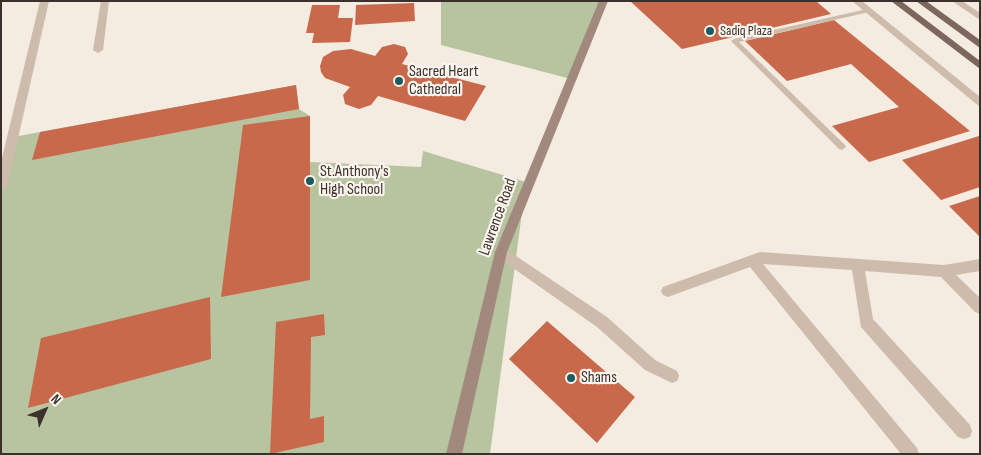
<!DOCTYPE html>
<style>
body{margin:0}
#map{position:relative;width:981px;height:455px;overflow:hidden;background:#f4ebe1;font-family:"Sofia Sans Condensed",sans-serif}
canvas{display:block}
.frame{position:absolute;inset:0;border:2px solid #3b302b;pointer-events:none}
.north{position:absolute;left:20px;top:385px;width:50px;height:50px;-webkit-text-stroke:4px #fbf5ee;paint-order:stroke;rotate:46deg;font-size:14px;font-weight:700;line-height:20px;text-align:center;color:#3b302b}
.north::after{content:'';display:block;margin:auto;width:18px;height:22px;background:#3b302b;clip-path:polygon(50% 0,100% 100%,50% 72%,0 100%)}
</style>
<div id="map">
<canvas width="981" height="455"></canvas>
<div class="frame"></div>
<div class="north">N</div>
</div>
<script>
const ctx = document.querySelector('canvas').getContext('2d');
ctx.lineJoin = 'round';
function fill(path, color) {
  ctx.fillStyle = color;
  ctx.fill(path, 'evenodd');
}
function poly(rows) {
  const path = new Path2D();
  for (const r of rows) {
    path.moveTo(r[0], r[1]);
    for (let i = 2; i < r.length; i += 2) path.lineTo(r[i], r[i + 1]);
  }
  return path;
}
function trace(path, color, width, dash) {
  ctx.strokeStyle = color;
  ctx.lineWidth = width;
  ctx.lineCap = dash ? 'butt' : 'round';
  ctx.setLineDash(dash || []);
  ctx.stroke(path);
}
function label(font, color, halo, rows, align = 'center') {
  ctx.font = font + ' "Sofia Sans Condensed",sans-serif';
  ctx.lineWidth = 4.5;
  ctx.setLineDash([]);
  ctx.textBaseline = 'middle';
  ctx.strokeStyle = halo;
  ctx.fillStyle = color;
  for (const [text, x, y, turn = 0] of rows) {
    ctx.save();
    ctx.translate(x, y);
    ctx.rotate((+turn || 0) * Math.PI / 180);
    ctx.textAlign = isNaN(turn) ? turn : align;
    if (halo) ctx.strokeText(text, 0, 0);
    ctx.fillText(text, 0, 0);
    ctx.restore();
  }
}
fill(poly([
 [441,1,604,1,571,79,441,45],
 [296,85,299,109,310,116,310,162,421,167,423,151,526,182,490,454,1,454,1,190,13,137]
]), '#b8c4a0');
fill(poly([
 [630,1,816,1,831,14,682,49],
 [414,3,415,21,355,25,356,5],
 [312,5,340,5,338,18,353,18,350,42,312,43,314,33,306,33],
 [834,20,970,131,869,162,832,126,899,107,851,64,787,81,745,41],
 [394,44,405,47,408,54,402,64,486,86,465,121,378,96,371,105,359,109,345,104,343,95,350,87,325,78,321,72,320,66,323,57,333,51,351,49,375,56,382,47],
 [296,85,299,109,32,160,40,132],
 [310,116,310,280,221,297,243,125],
 [979,136,980,187,941,200,902,160],
 [980,196,980,237,949,206],
 [210,297,211,359,28,408,41,338],
 [324,314,325,335,311,337,310,419,324,416,324,442,270,454,276,322],
 [547,321,635,397,597,443,509,359]
]), '#c8694b');
fill(poly([
 [867,9,869,10,869,12,739,42,845,145,846,147,842,150,839,149,731,41,734,39,867,9]
]), '#cdbbac');
fill(poly([
 [40,1,49,1,7,187,1,192,1,162,40,1],
 [101,1,109,1,103,50,98,53,93,50,101,1],
 [852,1,862,1,980,97,980,107,852,1],
 [952,1,962,1,980,13,980,20,952,1],
 [501,246,607,317,655,360,677,371,679,376,677,381,672,383,645,370,597,327,496,256,495,252,496,248,501,246],
 [760,252,944,265,980,259,980,271,956,275,980,298,980,314,975,312,941,277,865,271,873,319,970,425,972,431,970,437,964,439,958,437,861,327,852,270,763,264,917,448,919,454,901,454,750,267,668,297,663,295,661,291,663,287,760,252]
]), '#cdbbac');
fill(poly([
 [599,1,608,1,507,252,462,454,446,454,495,252,599,1]
]), '#a18a7d');
fill(poly([
 [891,1,901,1,980,61,980,69,891,1],
 [916,1,926,1,980,40,980,48,916,1]
]), '#7d675c');
for (const [x, y, r, color] of [
 [710,31,5,"#1f5a5e"],
 [399,81,5,"#1f5a5e"],
 [310,181,5,"#1f5a5e"],
 [571,378,5,"#1f5a5e"]
]) {
  const dot = new Path2D();
  dot.arc(x, y, r, 0, 2 * Math.PI);
  ctx.fillStyle = color;
  ctx.fill(dot);
  trace(dot, '#fbf5ee', 2);
}
label('14px', '#3b302b', '#fbf5ee', [
 ["Sadiq Plaza",720,31]
], 'left');
label('16px', '#3b302b', '#fbf5ee', [
 ["Sacred Heart",409,72],
 ["Cathedral",409,90],
 ["St.Anthony's",320,172],
 ["High School",320,190],
 ["Shams",581,378]
], 'left');
label('16px', '#3b302b', '#fbf5ee', [
 ["Lawrence Road",498,217,-70]
]);
</script>
